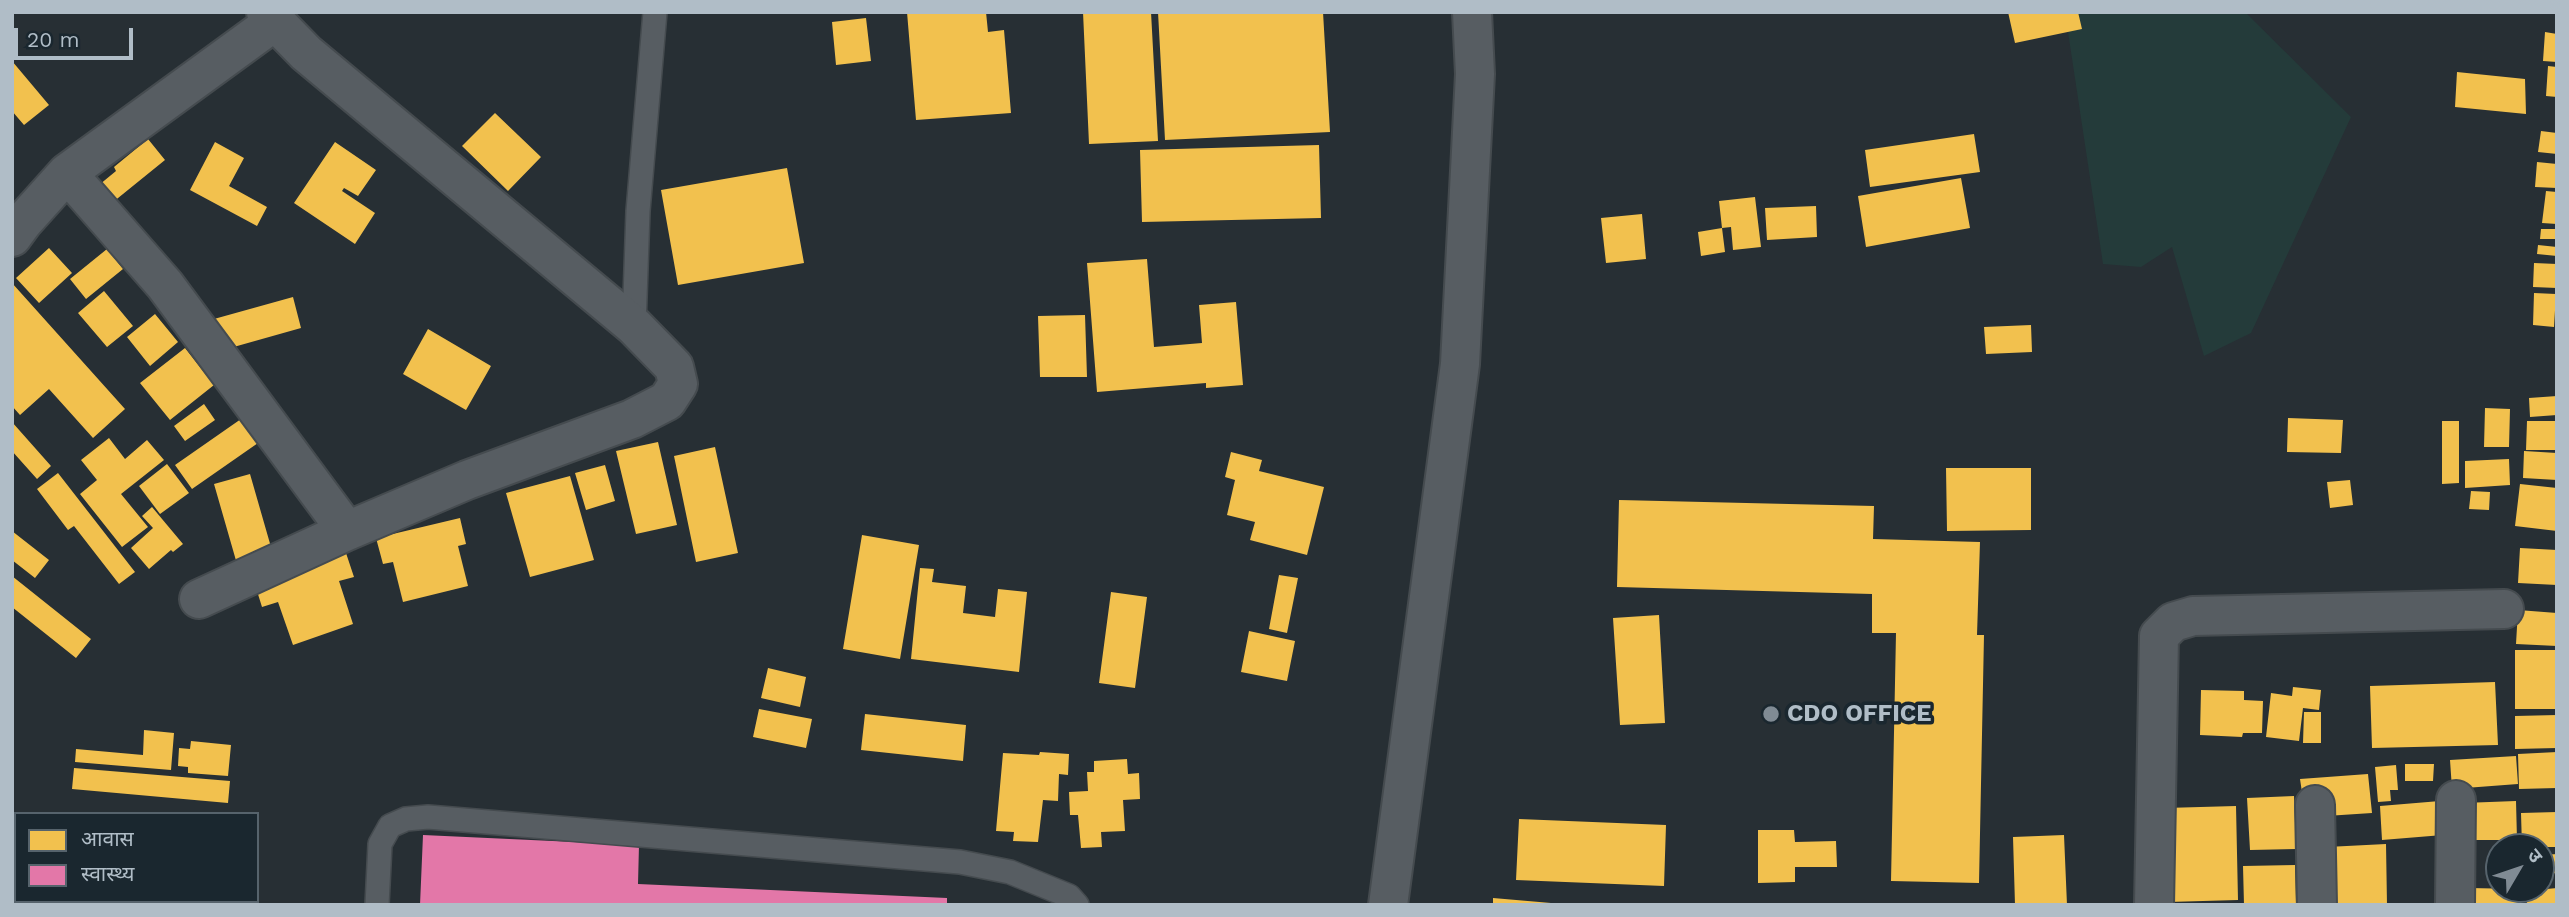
<!DOCTYPE html>
<meta charset="utf-8">
<style>
body{margin:0}
#map{position:relative;width:2569px;height:917px;overflow:hidden;background:#272f34;font-family:"Work Sans","Noto Sans Devanagari",sans-serif}
canvas{display:block}
.frame{position:absolute;inset:0;border:14px solid #b0bdc7;pointer-events:none}
.legend{position:absolute;left:14px;top:812px;width:245px;height:91px;box-sizing:border-box;background:#1a272f;border:2px solid #56636c;margin:0;padding:9px 12px;list-style:none;font-size:21px;color:#b0bdc7}
.legend li{display:flex;align-items:center;gap:14px;height:35px}
.legend b{width:35px;border:2px solid #56636c}
.north{position:absolute;left:2485px;top:833px;width:70px;height:70px;box-sizing:border-box;background:#1a272f;border:2px solid #56636c;border-radius:50%;rotate:51deg;font-size:19px;font-weight:700;line-height:28px;text-align:center;color:#b0bdc7}
.north::after{content:'';display:block;margin:auto;width:24px;height:32px;background:#808b94;clip-path:polygon(50% 0,100% 100%,50% 72%,0 100%)}
.scale{position:absolute;left:14px;top:28px;width:119px;height:32px;box-sizing:border-box;border:4px solid #b0bdc7;border-top:0;padding-left:9px;font-size:21px;line-height:24px;white-space:nowrap;color:#b0bdc7;-webkit-text-stroke:5px #1a272f;paint-order:stroke}
</style>
<div id="map">
<canvas width="2569" height="917"></canvas>
<div class="frame"></div>
<ul class="legend">
<li><b style="height:19px;background:#f2c14e"></b>आवास</li>
<li><b style="height:19px;background:#e377a8"></b>स्वास्थ्य</li>
</ul>
<div class="north">उ</div>
<div class="scale">20 m</div>
</div>
<script>
const ctx = document.querySelector('canvas').getContext('2d');
ctx.lineJoin = 'round';
function fill(path, color) {
  ctx.fillStyle = color;
  ctx.fill(path, 'evenodd');
}
function poly(rows) {
  const path = new Path2D();
  for (const r of rows) {
    path.moveTo(r[0], r[1]);
    for (let i = 2; i < r.length; i += 2) path.lineTo(r[i], r[i + 1]);
  }
  return path;
}
function trace(path, color, width, dash) {
  ctx.strokeStyle = color;
  ctx.lineWidth = width;
  ctx.lineCap = dash ? 'butt' : 'round';
  ctx.setLineDash(dash || []);
  ctx.stroke(path);
}
function label(font, color, halo, rows, align = 'center') {
  ctx.font = font + ' "Work Sans",sans-serif';
  ctx.lineWidth = 7;
  ctx.setLineDash([]);
  ctx.textBaseline = 'middle';
  ctx.strokeStyle = halo;
  ctx.fillStyle = color;
  for (const [text, x, y, turn = 0] of rows) {
    ctx.save();
    ctx.translate(x, y);
    ctx.rotate((+turn || 0) * Math.PI / 180);
    ctx.textAlign = isNaN(turn) ? turn : align;
    if (halo) ctx.strokeText(text, 0, 0);
    ctx.fillText(text, 0, 0);
    ctx.restore();
  }
}
fill(poly([
 [2065,12,2245,12,2351,117,2251,333,2204,356,2172,247,2141,267,2103,264]
]), '#243b3a');
fill(poly([
 [907,12,986,12,988,32,1004,30,1011,113,916,120],
 [1083,12,1151,12,1158,141,1089,144],
 [1158,12,1323,12,1330,132,1165,140],
 [2008,12,2078,12,2082,29,2015,43],
 [866,18,871,61,836,65,832,22],
 [2545,32,2557,34,2557,62,2543,61],
 [12,61,49,105,24,125,12,111],
 [2548,66,2557,67,2557,97,2546,96],
 [2457,72,2525,79,2526,114,2455,107],
 [495,113,541,157,508,191,462,146],
 [2541,131,2557,133,2557,154,2538,152],
 [1974,134,1980,172,1870,187,1865,150],
 [148,139,165,160,102,211,88,194,116,171,114,167],
 [215,142,244,158,229,186,267,207,257,226,190,190],
 [335,142,376,170,358,196,344,188,342,191,375,213,355,244,294,203],
 [1319,145,1321,218,1142,222,1140,150],
 [2537,162,2557,164,2557,188,2535,187],
 [787,168,804,263,678,285,661,190],
 [1961,178,1970,228,1866,247,1858,196],
 [2546,191,2557,192,2557,224,2542,223],
 [1755,197,1761,247,1733,250,1731,227,1722,228,1719,201],
 [1816,206,1817,237,1767,240,1765,208],
 [1642,214,1646,259,1606,263,1601,218],
 [1722,228,1725,252,1701,256,1698,232],
 [2541,229,2557,229,2557,239,2540,239],
 [2538,245,2557,247,2557,256,2537,254],
 [49,248,72,273,39,303,16,278],
 [107,249,123,269,86,299,70,279],
 [1147,259,1154,347,1202,343,1199,305,1236,302,1243,385,1206,388,1206,383,1097,392,1087,263],
 [2534,263,2557,264,2557,288,2533,287],
 [12,283,125,409,93,438,49,389,20,415,12,406],
 [104,291,133,326,107,347,78,313],
 [2534,293,2556,294,2554,327,2533,325],
 [293,297,301,328,223,350,214,319],
 [155,314,178,342,150,366,127,337],
 [1085,315,1087,377,1040,377,1038,316],
 [2031,325,2032,352,1986,354,1984,327],
 [428,329,491,366,466,410,403,374],
 [185,348,214,385,170,420,140,383],
 [2557,396,2557,415,2530,417,2529,398],
 [204,404,215,420,185,441,174,426],
 [2485,408,2510,409,2509,447,2484,447],
 [2288,418,2343,420,2341,453,2287,452],
 [241,419,258,443,192,489,175,465],
 [2442,421,2459,421,2459,483,2442,484],
 [2527,421,2557,421,2557,450,2526,450],
 [12,422,51,466,37,479,12,451],
 [109,438,125,459,147,440,164,460,121,494,148,527,122,547,80,494,97,480,81,460],
 [658,442,677,525,636,534,616,451],
 [715,447,738,553,696,562,674,456],
 [2524,451,2557,453,2557,480,2523,478],
 [1231,452,1262,460,1259,471,1324,487,1307,555,1250,540,1255,522,1227,515,1235,480,1225,477],
 [2509,459,2510,485,2465,488,2465,461],
 [167,464,189,493,160,514,139,486],
 [605,465,615,501,586,510,575,473],
 [1946,468,2031,468,2031,530,1947,531],
 [58,473,135,572,119,584,74,526,68,530,37,489],
 [250,474,273,554,237,564,214,484],
 [570,476,594,560,530,577,506,493],
 [2350,480,2353,505,2330,508,2327,482],
 [2520,484,2557,488,2557,531,2515,526],
 [2471,491,2490,492,2489,510,2469,509],
 [1619,500,1874,506,1873,539,1980,542,1977,635,1984,635,1979,883,1891,881,1896,633,1872,633,1872,594,1617,587],
 [152,507,183,544,173,552,171,550,149,569,131,548,153,528,142,516],
 [460,518,466,544,458,546,468,586,403,602,393,562,383,564,376,538],
 [12,531,49,560,35,578,12,560],
 [862,535,919,545,900,659,843,649],
 [343,544,354,577,339,581,353,624,293,645,278,602,262,607,252,575],
 [2520,548,2557,550,2557,585,2518,583],
 [920,568,934,569,932,582,966,586,963,613,995,617,998,589,1027,592,1019,672,911,659],
 [1279,575,1298,578,1287,633,1269,629],
 [12,576,91,639,76,658,12,607],
 [1111,592,1147,597,1135,688,1099,683],
 [2518,610,2557,613,2557,646,2516,644],
 [1659,615,1665,723,1620,725,1613,618],
 [1249,631,1295,641,1287,681,1241,672],
 [2515,650,2557,650,2557,709,2515,709],
 [768,668,806,677,800,707,761,698],
 [2495,682,2498,745,2372,748,2370,686],
 [2293,687,2321,690,2319,710,2303,708,2299,741,2266,737,2271,693,2292,696],
 [2201,690,2244,691,2244,700,2263,701,2262,733,2243,733,2242,737,2200,735],
 [759,709,812,719,806,748,753,737],
 [2304,712,2321,712,2321,743,2303,743],
 [865,714,966,725,963,761,861,750],
 [2557,715,2557,748,2515,749,2515,716],
 [144,730,174,733,171,770,75,762,76,749,143,755],
 [191,741,231,745,228,776,188,773,188,767,178,766,179,748,190,749],
 [1040,752,1069,754,1068,775,1059,774,1058,801,1043,800,1038,842,1013,841,1014,832,996,831,1003,753,1039,755],
 [2557,752,2557,788,2519,789,2518,754],
 [2516,756,2518,784,2452,789,2450,760],
 [1127,759,1128,774,1139,773,1140,799,1123,800,1125,831,1101,832,1102,847,1081,848,1078,815,1070,815,1069,792,1088,791,1087,772,1094,772,1094,761],
 [2405,764,2434,764,2433,781,2405,781],
 [2396,765,2398,790,2390,790,2391,801,2378,802,2375,767],
 [74,768,230,781,228,803,72,789],
 [2368,774,2372,813,2326,816,2303,799,2300,779],
 [2294,796,2296,849,2250,850,2247,798],
 [2440,801,2443,835,2382,840,2380,806],
 [2516,801,2517,840,2464,840,2463,803],
 [2236,806,2238,900,2168,902,2165,808],
 [2557,812,2557,847,2522,847,2521,813],
 [1519,819,1666,825,1664,886,1516,880],
 [1758,830,1794,830,1795,842,1836,841,1837,867,1795,867,1795,882,1758,883],
 [2064,835,2067,905,2015,905,2013,837],
 [2386,844,2387,905,2329,905,2327,847],
 [2557,854,2557,873,2546,874,2544,855],
 [2295,865,2296,905,2244,905,2243,866],
 [2470,888,2517,889,2518,905,2470,905],
 [2557,888,2557,905,2527,905,2526,891],
 [1493,898,1551,903,1551,905,1493,905],
 [170,901,214,901,214,905,170,905]
]), '#f2c14e');
fill(poly([
 [423,835,639,845,638,884,947,898,947,905,420,905]
]), '#e377a8');
const lane = poly([
 [634,326,638,211,655,12],
 [377,905,380,844,390,826,406,819,428,817,960,862,1010,872,1069,896,1077,905]
]);
const street = poly([
 [67,173,165,285,347,531],
 [12,237,23,222,67,173,274,22],
 [199,599,347,531,467,480,632,419,667,401,678,384,674,367,634,326,306,53,266,12],
 [2315,805,2317,905],
 [1388,905,1460,364,1475,74,1472,12],
 [2154,905,2159,636,2173,622,2193,616,2504,609],
 [2455,905,2456,800]
]);
trace(lane, '#454b4f', 26);
trace(street, '#454b4f', 42);
trace(lane, '#575d62', 23);
trace(street, '#575d62', 38);
for (const [x, y, r, color] of [
 [1771,714,9,"#808b94"]
]) {
  const dot = new Path2D();
  dot.arc(x, y, r, 0, 2 * Math.PI);
  ctx.fillStyle = color;
  ctx.fill(dot);
  trace(dot, '#1a272f', 2.5);
}
label('bold 24px', '#b0bdc7', '#1a272f', [
 ["CDO OFFICE",1787,714]
], 'left');
</script>
